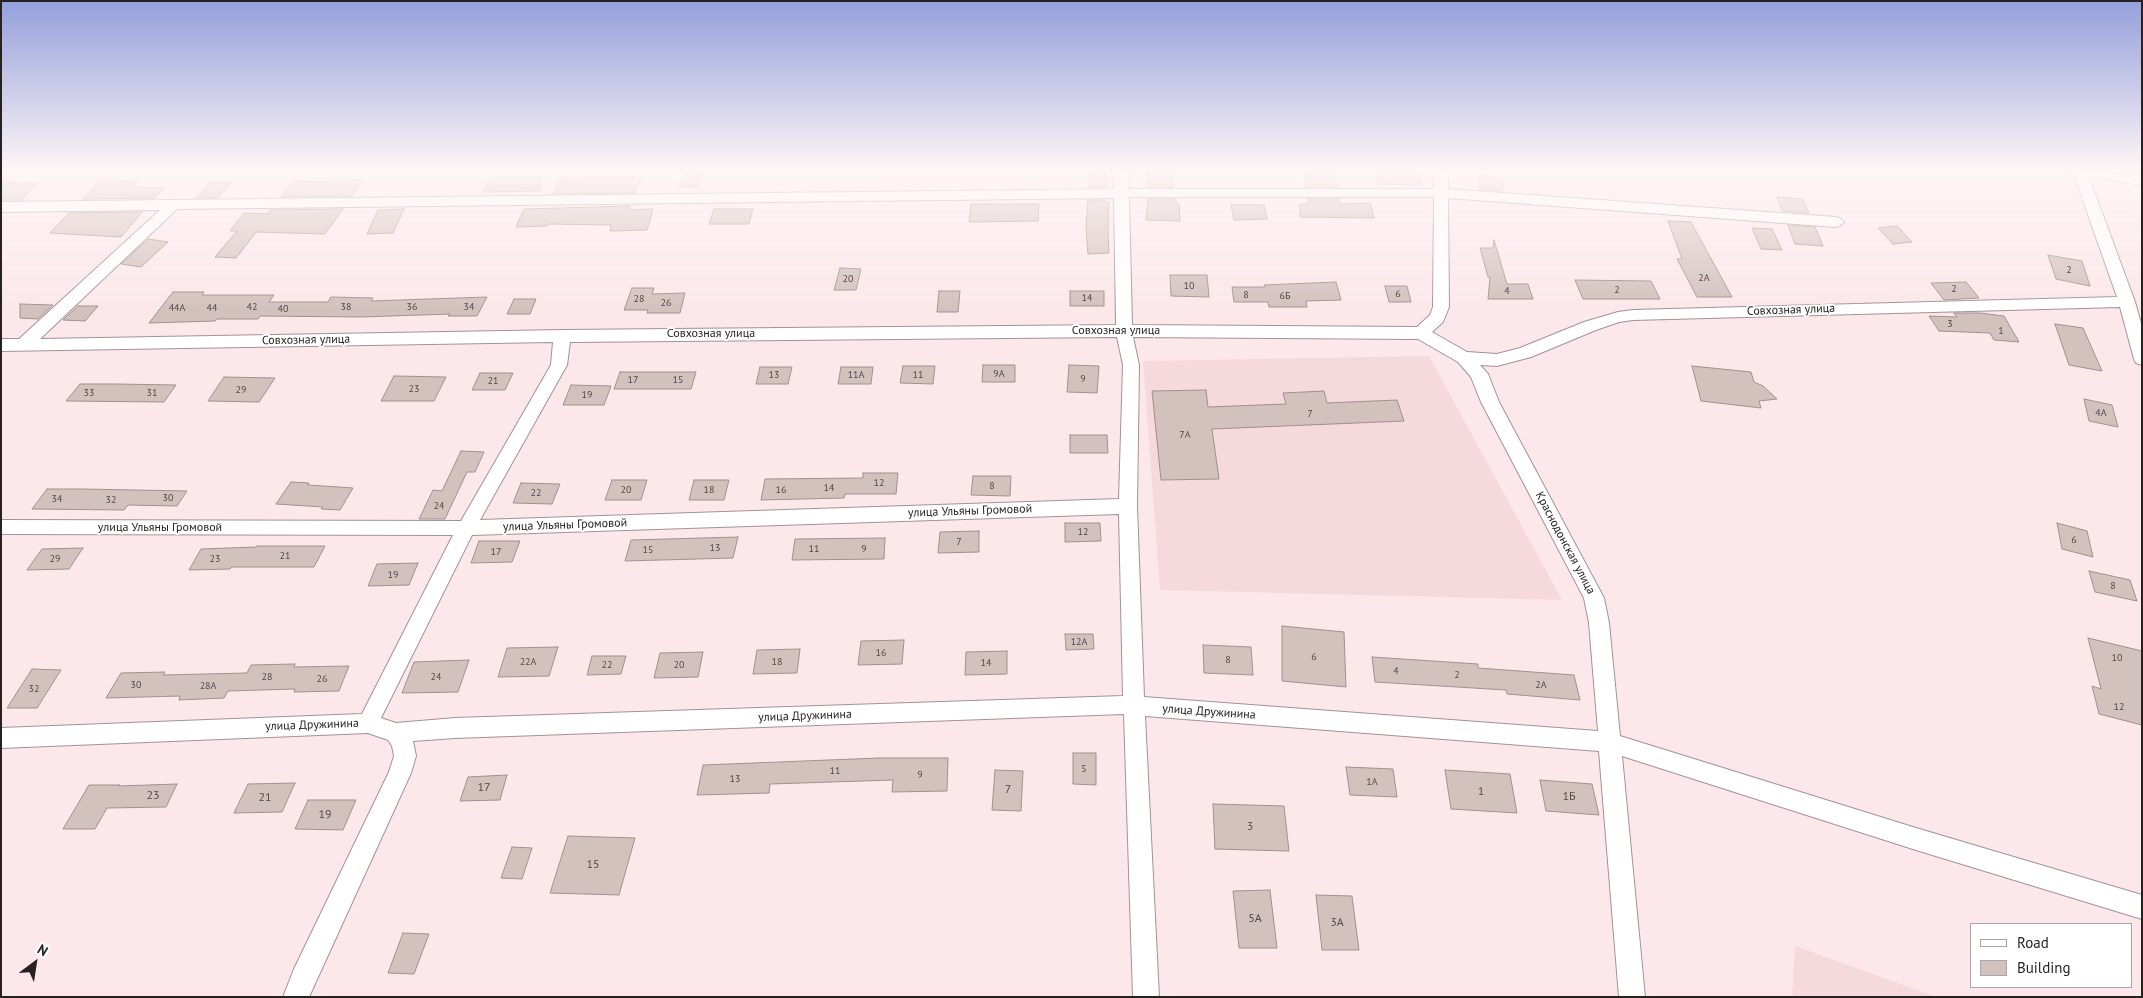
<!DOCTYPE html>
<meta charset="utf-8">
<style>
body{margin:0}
#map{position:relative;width:2143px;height:998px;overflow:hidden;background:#fce8eb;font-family:"PT Sans",sans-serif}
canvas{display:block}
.frame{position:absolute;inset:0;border:2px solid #282122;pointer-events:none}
.legend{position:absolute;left:1970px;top:923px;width:162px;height:65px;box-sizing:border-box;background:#fff;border:1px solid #a9a6a7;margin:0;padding:6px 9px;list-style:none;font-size:15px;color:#282122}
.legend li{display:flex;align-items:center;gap:10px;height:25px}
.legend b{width:25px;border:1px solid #a9a6a7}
.north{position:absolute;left:10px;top:938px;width:50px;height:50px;-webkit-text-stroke:4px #fff;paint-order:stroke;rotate:31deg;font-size:14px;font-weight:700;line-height:20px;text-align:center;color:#282122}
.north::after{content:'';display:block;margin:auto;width:18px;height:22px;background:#282122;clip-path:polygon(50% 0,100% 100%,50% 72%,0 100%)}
</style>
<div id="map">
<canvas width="2143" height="998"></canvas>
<div class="frame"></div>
<ul class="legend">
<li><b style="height:6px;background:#fff"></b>Road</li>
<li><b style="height:14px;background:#d3c1bd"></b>Building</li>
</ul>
<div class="north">N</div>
</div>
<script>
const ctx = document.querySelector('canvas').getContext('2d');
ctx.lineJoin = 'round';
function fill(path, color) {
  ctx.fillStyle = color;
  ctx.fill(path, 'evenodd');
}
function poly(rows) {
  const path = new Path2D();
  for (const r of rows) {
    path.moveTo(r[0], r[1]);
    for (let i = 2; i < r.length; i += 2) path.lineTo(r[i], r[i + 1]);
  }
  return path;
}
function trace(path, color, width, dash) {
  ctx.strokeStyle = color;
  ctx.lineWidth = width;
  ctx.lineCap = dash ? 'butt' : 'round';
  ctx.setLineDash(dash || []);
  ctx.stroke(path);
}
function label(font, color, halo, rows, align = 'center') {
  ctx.font = font + ' "PT Sans",sans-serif';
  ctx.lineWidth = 4;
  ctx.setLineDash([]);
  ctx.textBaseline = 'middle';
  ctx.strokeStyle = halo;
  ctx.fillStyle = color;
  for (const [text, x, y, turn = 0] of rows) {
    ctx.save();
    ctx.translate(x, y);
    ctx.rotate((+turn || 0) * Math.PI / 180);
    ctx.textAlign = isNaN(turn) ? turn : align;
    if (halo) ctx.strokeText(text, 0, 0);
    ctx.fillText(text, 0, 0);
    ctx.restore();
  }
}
fill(poly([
 [1429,356,1562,600,1160,590,1143,361],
 [1795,946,1937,997,1792,997]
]), '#f5d9dd');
const building = poly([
 [1090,170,1106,170,1106,187,1089,187,1090,170],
 [1303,170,1334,171,1337,187,1306,187,1303,170],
 [1375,170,1418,170,1421,185,1378,184,1375,170],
 [1146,171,1173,171,1174,187,1147,187,1146,171],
 [685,172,702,172,697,187,679,187,685,172],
 [1478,175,1501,177,1503,191,1480,189,1478,175],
 [615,176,642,176,635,193,553,194,560,178,615,176],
 [491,177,541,177,541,191,483,192,491,177],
 [329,179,364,180,352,196,281,197,293,181,327,182,329,179],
 [100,180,138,181,132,187,164,188,155,198,82,199,100,180],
 [1,182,38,183,21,200,1,200,1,182],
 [210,182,231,182,218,198,196,198,210,182],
 [1777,197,1803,199,1809,213,1782,211,1777,197],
 [1148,199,1176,199,1176,204,1179,204,1180,221,1146,220,1148,199],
 [1308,199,1339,199,1340,204,1370,203,1374,218,1300,217,1300,204,1309,204,1308,199],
 [1088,200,1105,200,1105,202,1109,202,1108,231,1109,253,1088,254,1086,228,1088,200],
 [971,204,1039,204,1038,221,969,222,971,204],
 [1231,205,1264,205,1267,219,1234,220,1231,205],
 [630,206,629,210,653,209,647,230,610,231,611,225,548,224,547,226,516,227,524,209,630,206],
 [343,209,325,234,256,232,236,258,215,257,237,231,230,231,244,213,268,214,271,210,343,209],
 [404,209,393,233,367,234,378,210,404,209],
 [714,209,753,209,749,224,709,224,714,209],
 [142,212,121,237,50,233,69,213,142,212],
 [1668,221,1691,222,1732,297,1697,297,1677,259,1682,259,1668,221],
 [1788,225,1815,227,1823,246,1795,244,1788,225],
 [1897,226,1912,242,1893,244,1878,228,1897,226],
 [1752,228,1772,229,1782,250,1761,249,1752,228],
 [148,239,168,242,141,267,121,264,148,239],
 [1494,240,1507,284,1528,284,1533,299,1488,299,1490,277,1488,277,1480,248,1493,248,1494,240],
 [2048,255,2082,261,2090,286,2056,279,2048,255],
 [840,268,861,269,856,290,834,290,840,268],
 [1170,275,1207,275,1209,297,1171,296,1170,275],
 [1575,280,1651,281,1660,299,1583,299,1575,280],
 [1336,282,1341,300,1306,301,1307,307,1269,307,1268,302,1234,302,1232,287,1265,287,1264,285,1336,282],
 [1966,282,1979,298,1944,300,1931,283,1966,282],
 [1385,286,1407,286,1411,302,1389,302,1385,286],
 [632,288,654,288,652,294,685,293,680,313,647,313,648,310,624,310,632,288],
 [939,291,960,291,958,312,937,312,939,291],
 [1070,291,1104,291,1104,306,1070,306,1070,291],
 [173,292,204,292,202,295,274,295,269,302,328,302,331,297,373,298,371,301,487,297,477,316,448,316,450,314,361,317,260,316,258,319,217,319,215,321,149,323,173,292],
 [514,299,536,299,530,314,507,314,514,299],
 [20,304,53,305,38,319,20,318,20,304],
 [78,306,98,306,85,321,63,320,78,306],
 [1954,313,1980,313,2004,316,2019,342,1994,340,1990,333,1939,331,1929,316,1957,317,1954,313],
 [2055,324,2083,328,2102,371,2069,365,2055,324],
 [983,365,1015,365,1015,382,982,382,983,365],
 [1069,365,1099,366,1097,393,1067,392,1069,365],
 [903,366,935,366,933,384,900,383,903,366],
 [1692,366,1751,372,1754,382,1763,386,1777,399,1759,401,1761,408,1701,401,1692,366],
 [760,367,792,367,788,384,756,384,760,367],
 [841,367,873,367,871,384,838,384,841,367],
 [620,372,696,372,691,389,614,389,620,372],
 [480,373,513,373,505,390,472,390,480,373],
 [394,376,446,377,434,401,381,401,394,376],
 [224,377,275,378,259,402,208,401,224,377],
 [80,384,117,384,176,385,164,402,66,401,80,384],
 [571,385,611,386,604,405,563,405,571,385],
 [1206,390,1208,407,1286,404,1283,393,1324,391,1327,403,1397,400,1404,421,1212,429,1219,479,1161,480,1152,391,1206,390],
 [2084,399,2112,405,2118,427,2089,421,2084,399],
 [1070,435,1107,435,1108,453,1070,453,1070,435],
 [461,451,484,452,475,472,467,472,445,519,419,519,433,490,442,491,461,451],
 [863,473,898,473,896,494,845,494,844,498,761,500,765,479,863,478,863,473],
 [973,476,1011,476,1010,496,971,495,973,476],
 [612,480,647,480,641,500,605,500,612,480],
 [694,480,729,480,724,500,689,500,694,480],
 [291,482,309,483,308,485,353,488,340,510,321,509,323,507,276,504,291,482],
 [521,483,560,484,552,504,513,503,521,483],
 [47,489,82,489,187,491,177,506,128,505,124,510,32,509,47,489],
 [1065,523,1100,523,1101,541,1065,542,1065,523],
 [2057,523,2087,531,2093,557,2062,549,2057,523],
 [979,531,979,552,938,553,940,532,979,531],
 [738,537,733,558,625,561,631,540,738,537],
 [885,538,884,559,792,560,795,539,885,538],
 [479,541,520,541,512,562,471,563,479,541],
 [257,546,325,546,314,567,232,567,230,569,189,570,201,549,256,547,257,546],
 [83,548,69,569,27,570,42,549,83,548],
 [418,563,409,585,368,586,377,564,418,563],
 [2089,571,2130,580,2137,601,2095,592,2089,571],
 [1282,626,1344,632,1346,687,1282,681,1282,626],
 [1065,634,1093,634,1094,649,1066,650,1065,634],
 [2088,638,2142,651,2142,725,2099,714,2092,686,2101,689,2088,638],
 [904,640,902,664,858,665,861,641,904,640],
 [1203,645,1251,647,1253,675,1204,673,1203,645],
 [558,647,549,676,498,677,507,648,558,647],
 [800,649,797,673,753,674,757,650,800,649],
 [1007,651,1007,674,965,675,966,652,1007,651],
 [703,652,698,677,654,678,660,653,703,652],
 [592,656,626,656,621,674,587,675,592,656],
 [1372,657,1478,664,1478,668,1574,675,1580,700,1507,694,1506,690,1375,682,1372,657],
 [469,660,458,692,402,693,414,662,469,660],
 [295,664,294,667,349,666,339,691,294,692,295,689,228,691,224,698,179,700,180,696,106,698,121,673,165,672,163,675,247,673,251,665,295,664],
 [32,669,61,670,37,708,7,708,32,669],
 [1073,753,1096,753,1096,785,1073,784,1073,753],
 [879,758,948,758,947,791,892,792,893,780,770,784,769,793,697,795,703,765,879,758],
 [1346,767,1393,769,1397,797,1350,795,1346,767],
 [995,770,1023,771,1021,811,992,810,995,770],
 [1445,770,1510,774,1517,813,1451,809,1445,770],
 [507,775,500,800,460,801,468,777,507,775],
 [1540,780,1592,784,1599,815,1546,811,1540,780],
 [295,783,282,812,234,813,248,784,295,783],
 [177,784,166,807,107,808,95,829,63,829,89,785,120,785,119,786,177,784],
 [308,800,356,800,343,830,295,829,308,800],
 [1213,804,1284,806,1289,851,1215,849,1213,804],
 [568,836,635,838,619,895,550,893,568,836],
 [512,847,532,848,522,879,501,878,512,847],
 [1270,890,1277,948,1239,948,1233,891,1270,890],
 [1316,895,1352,896,1359,950,1322,950,1316,895],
 [403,933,429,934,414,974,388,973,403,933]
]);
fill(building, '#d3c1bd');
trace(building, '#a1908c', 1);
const street = poly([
 [1114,170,1128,170,1129,189,1434,189,1434,170,1448,170,1448,189,1836,217,1841,219,1844,222,1841,225,1836,227,1448,198,1449,307,1443,322,1432,332,1467,352,1497,354,1520,348,1584,322,1618,312,1633,310,2117,297,2074,175,2065,173,2063,170,2096,170,2142,177,2142,185,2089,177,2135,302,2142,327,2142,365,2136,363,2134,359,2120,307,1633,320,1619,322,1596,330,1531,357,1497,366,1480,365,1488,374,1499,402,1604,598,1609,623,1620,736,1916,828,2142,895,2142,919,1916,850,1622,756,1645,997,1619,997,1599,751,1145,716,1159,997,1133,997,1124,714,455,738,413,741,416,756,411,773,309,997,283,997,294,969,389,772,394,756,392,746,388,740,368,733,1,748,1,728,362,714,453,535,1,534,1,520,461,521,551,365,553,342,1,351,1,339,19,339,160,210,1,212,1,202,1114,189,1114,170],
 [1129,197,1434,197,1433,307,1430,315,1417,327,1132,325,1129,197],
 [1114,198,1116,325,562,330,40,339,177,209,1114,198],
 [1117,337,1123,365,1119,499,480,520,567,365,570,342,1117,337],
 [1133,337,1418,339,1458,362,1471,377,1481,402,1584,598,1589,623,1598,731,1144,697,1137,506,1139,365,1133,337],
 [1119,514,1123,696,455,718,396,723,381,718,472,535,1119,514]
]);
trace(street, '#a49294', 2);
fill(street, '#fff');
trace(poly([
 [1,174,10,170]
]), '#3e3637', 1);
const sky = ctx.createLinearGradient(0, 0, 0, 309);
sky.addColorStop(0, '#949fdc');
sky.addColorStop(0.55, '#fef5f6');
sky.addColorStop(1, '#fef5f600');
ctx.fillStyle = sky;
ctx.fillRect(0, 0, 2143, 309);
label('10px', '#534949', null, [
 ["2",2069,270],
 ["2А",1704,278],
 ["20",848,279],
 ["10",1189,286],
 ["2",1954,289],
 ["2",1617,290],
 ["4",1507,291],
 ["6",1398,294],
 ["8",1246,295],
 ["6Б",1285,296],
 ["14",1087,298],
 ["28",639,299],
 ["26",666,303],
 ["42",252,307],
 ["38",346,307],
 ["36",412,307],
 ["34",469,307],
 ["44А",177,308],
 ["44",212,308],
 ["40",283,309],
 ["3",1950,324],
 ["1",2001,331],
 ["9А",999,374],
 ["13",774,375],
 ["11А",856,375],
 ["11",918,375],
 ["9",1083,379],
 ["17",633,380],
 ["15",678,380],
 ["21",493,381],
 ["23",414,389],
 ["29",241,390],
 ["33",89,393],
 ["31",152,393],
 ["19",587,395],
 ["4А",2101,413],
 ["7",1310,414],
 ["7А",1185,435],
 ["12",879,483],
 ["8",992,486],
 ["14",829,488],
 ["20",626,490],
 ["18",709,490],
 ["16",781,490],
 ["22",536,493],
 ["30",168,498],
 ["34",57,499],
 ["32",111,500],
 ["24",439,506],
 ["12",1083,532],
 ["6",2074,540],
 ["7",959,542],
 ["13",715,548],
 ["11",814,549],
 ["9",864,549],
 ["15",648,550],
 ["17",496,552],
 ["21",285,556],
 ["29",55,559],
 ["23",215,559],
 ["19",393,575],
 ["8",2113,586],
 ["12А",1079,642],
 ["16",881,653],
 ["6",1314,657],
 ["10",2117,658],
 ["8",1228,660],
 ["22А",528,662],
 ["18",777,662],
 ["14",986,663],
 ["22",607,665],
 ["20",679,665],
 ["4",1396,671],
 ["2",1457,675],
 ["28",267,677],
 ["24",436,677],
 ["26",322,679],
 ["30",136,685],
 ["2А",1541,685],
 ["28А",208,686],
 ["32",34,689],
 ["12",2119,707],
 ["5",1084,769],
 ["11",835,771],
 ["9",920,775],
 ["13",735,779],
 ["1А",1372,782]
]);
label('12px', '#282122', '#fff', [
 ["Совхозная улица",1791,310,-2],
 ["Совхозная улица",1116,331],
 ["Совхозная улица",711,334],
 ["Совхозная улица",306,340,-1],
 ["улица Ульяны Громовой",970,511,-2],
 ["улица Ульяны Громовой",565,525,-2],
 ["улица Ульяны Громовой",160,528],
 ["Краснодонская улица",1565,543,62],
 ["улица Дружинина",1209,712,4],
 ["улица Дружинина",805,716,-2],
 ["улица Дружинина",312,725,-2]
]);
label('12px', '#534949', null, [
 ["17",484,788],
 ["7",1008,790],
 ["1",1481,792],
 ["23",153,796],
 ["1Б",1569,797],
 ["21",265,798],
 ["19",325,815],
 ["3",1250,827],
 ["15",593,865],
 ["5А",1255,919],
 ["3А",1337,923]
]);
</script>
